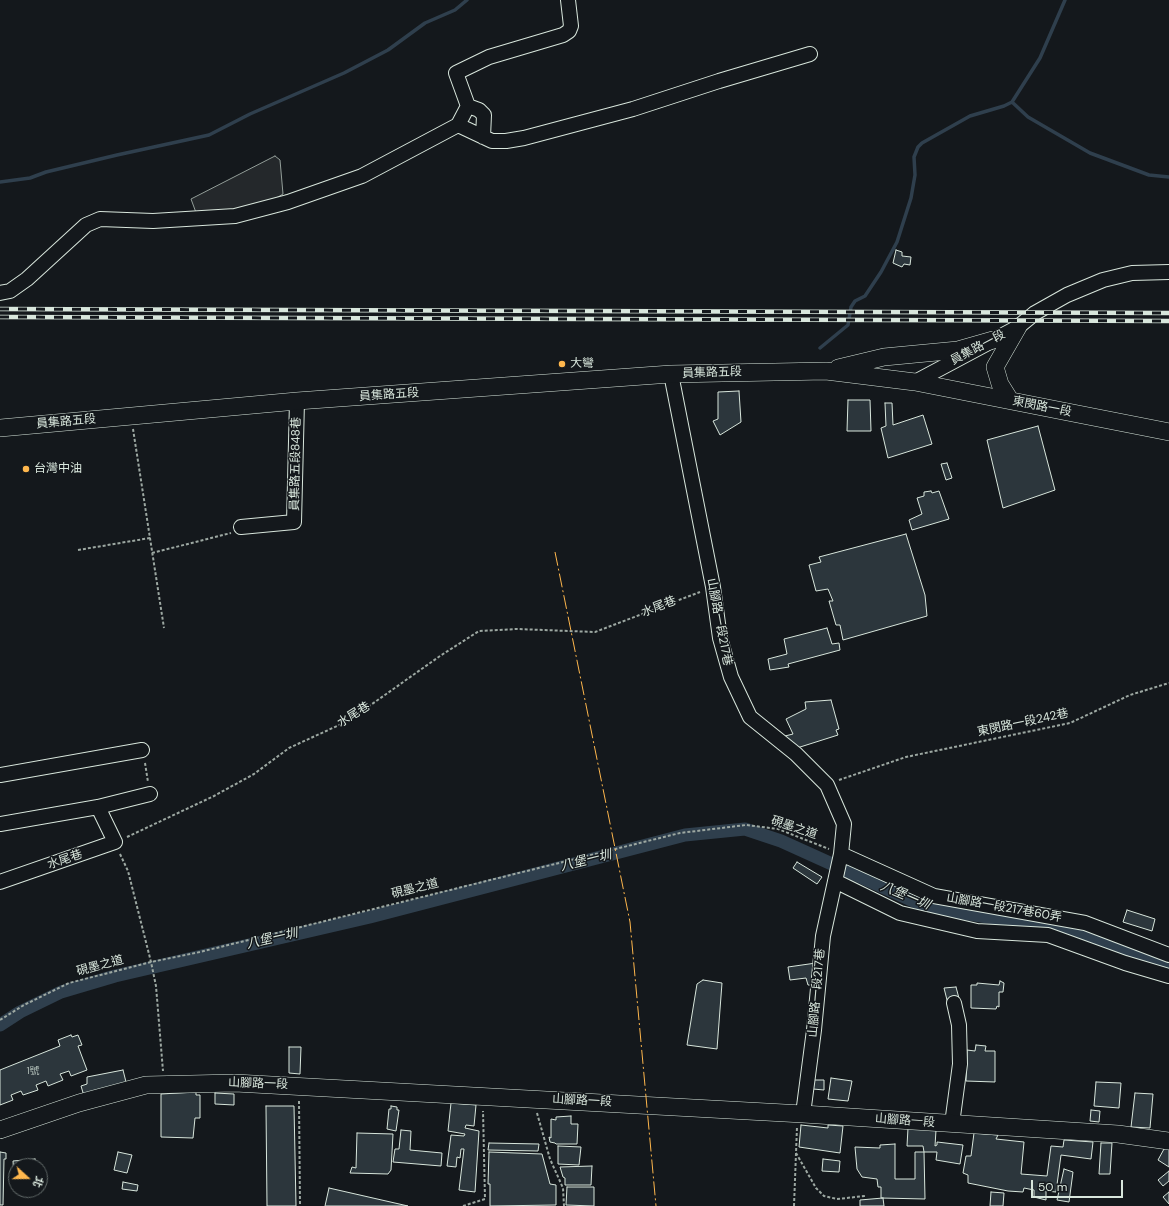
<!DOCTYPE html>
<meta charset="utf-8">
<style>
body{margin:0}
#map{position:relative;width:1169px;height:1206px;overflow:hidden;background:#14181c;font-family:"DM Sans","Noto Sans TC",sans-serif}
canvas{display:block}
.north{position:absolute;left:8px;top:1158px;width:40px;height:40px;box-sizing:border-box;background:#14181c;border:1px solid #626a69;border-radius:50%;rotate:111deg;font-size:11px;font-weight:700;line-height:16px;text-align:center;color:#d8e6dc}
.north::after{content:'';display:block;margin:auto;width:14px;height:18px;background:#ffb74d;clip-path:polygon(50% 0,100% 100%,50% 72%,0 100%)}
.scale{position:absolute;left:1031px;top:1180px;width:92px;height:18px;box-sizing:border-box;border:2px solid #d8e6dc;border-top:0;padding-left:5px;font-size:12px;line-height:14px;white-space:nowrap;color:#d8e6dc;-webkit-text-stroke:3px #14181c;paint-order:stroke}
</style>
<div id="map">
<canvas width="1169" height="1206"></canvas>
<div class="north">北</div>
<div class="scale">50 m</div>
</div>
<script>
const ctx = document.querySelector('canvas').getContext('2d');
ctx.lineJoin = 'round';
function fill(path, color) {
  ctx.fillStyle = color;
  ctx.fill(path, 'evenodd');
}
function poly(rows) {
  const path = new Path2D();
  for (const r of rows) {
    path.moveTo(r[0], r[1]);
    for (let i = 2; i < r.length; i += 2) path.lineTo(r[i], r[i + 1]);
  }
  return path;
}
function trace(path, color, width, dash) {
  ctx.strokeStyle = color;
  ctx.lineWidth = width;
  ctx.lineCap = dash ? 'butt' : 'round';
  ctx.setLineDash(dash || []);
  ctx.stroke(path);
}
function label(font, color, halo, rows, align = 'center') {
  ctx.font = font + ' "DM Sans","Noto Sans TC",sans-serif';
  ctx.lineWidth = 3;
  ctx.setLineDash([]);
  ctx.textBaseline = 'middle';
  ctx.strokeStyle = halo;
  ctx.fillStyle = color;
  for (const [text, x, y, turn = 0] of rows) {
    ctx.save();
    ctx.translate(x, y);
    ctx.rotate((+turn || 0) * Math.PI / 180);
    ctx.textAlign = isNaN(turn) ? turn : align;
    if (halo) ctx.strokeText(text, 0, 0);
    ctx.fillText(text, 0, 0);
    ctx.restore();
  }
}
const parking = poly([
 [275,156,280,160,283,194,268,203,198,218,191,199,275,156]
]);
fill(parking, '#24282b');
trace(parking, '#939e99', 1);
trace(poly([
 [1012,102,1028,117,1090,153,1149,175,1169,177],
 [0,182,30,178,46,172,117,155,209,135,250,114,344,73,388,50,425,23,455,10,467,0],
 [820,348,848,325,851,307,855,301,865,296,881,272,897,242,911,198,915,175,914,157,918,147,922,143,970,116,1004,106,1012,102,1040,58,1065,0]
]), '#2f3f4d', 3.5);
trace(poly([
 [0,1025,20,1012,61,992,115,976,370,917,685,835,745,829,781,841,929,908,1060,928,1169,966]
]), '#2f3f4d', 13);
const building = poly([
 [896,250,902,252,902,256,911,257,910,265,904,264,902,267,893,263,896,250],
 [739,391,741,422,720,435,713,421,718,419,718,392,739,391],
 [848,400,870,400,871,431,847,431,848,400],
 [885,403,892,403,893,425,923,415,932,444,888,458,881,428,886,426,885,403],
 [1038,426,1055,490,1003,508,987,440,1038,426],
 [947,463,952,478,946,480,941,464,947,463],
 [931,491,932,493,939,491,949,519,912,530,909,520,922,514,917,498,924,496,924,492,931,491],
 [906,534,925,595,927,616,843,640,840,625,836,625,829,601,833,601,828,589,816,591,809,565,821,562,819,557,906,534],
 [827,628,832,644,839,643,840,650,788,664,789,667,770,670,768,659,787,654,784,639,827,628],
 [831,700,839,729,836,730,838,735,797,748,785,736,793,734,786,719,806,709,805,702,831,700],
 [797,862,822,877,817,884,793,868,797,862],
 [1127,910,1155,919,1152,931,1123,922,1127,910],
 [816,963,815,985,808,985,806,978,790,980,788,967,816,963],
 [703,980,722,983,717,1049,687,1045,697,984,703,980],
 [1000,981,1004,983,1003,992,999,992,999,1007,997,1006,996,1009,971,1008,971,985,977,985,977,983,999,985,1000,981],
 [956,987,960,1002,948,1004,944,988,956,987],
 [71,1035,72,1037,78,1035,82,1045,78,1046,87,1070,71,1076,69,1071,60,1074,63,1080,48,1086,46,1081,36,1085,38,1090,23,1095,21,1091,11,1095,13,1100,0,1105,0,1070,60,1046,58,1040,71,1035],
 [976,1045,986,1046,985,1051,995,1051,995,1082,966,1081,967,1050,975,1051,976,1045],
 [289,1047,301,1047,300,1074,289,1073,289,1047],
 [123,1070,127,1086,84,1096,81,1086,87,1084,87,1077,123,1070],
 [831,1078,852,1081,848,1101,828,1099,831,1078],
 [813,1080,824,1080,824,1090,813,1089,813,1080],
 [1096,1082,1121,1083,1119,1108,1094,1106,1096,1082],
 [196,1092,196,1095,200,1095,200,1118,195,1118,193,1138,161,1137,161,1094,196,1092],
 [215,1093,234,1094,234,1105,215,1104,215,1093],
 [1135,1093,1153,1094,1150,1128,1131,1127,1135,1093],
 [451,1103,476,1105,474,1126,466,1125,465,1128,479,1131,475,1192,459,1190,464,1149,461,1149,460,1158,457,1157,456,1167,447,1166,451,1135,464,1136,465,1134,448,1131,451,1103],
 [266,1106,294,1106,296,1206,267,1206,266,1106],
 [391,1106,397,1107,397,1110,399,1110,396,1131,387,1129,389,1109,391,1109,391,1106],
 [1091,1110,1100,1111,1099,1122,1090,1121,1091,1110],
 [571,1116,571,1124,578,1124,577,1144,556,1144,555,1143,550,1142,549,1137,551,1138,551,1119,556,1120,556,1117,571,1116],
 [801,1125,828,1128,828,1125,843,1126,840,1153,799,1147,801,1125],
 [908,1128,936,1130,935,1146,937,1145,937,1142,963,1145,960,1164,936,1160,937,1152,924,1152,923,1146,907,1146,908,1128],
 [401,1130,411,1131,410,1150,442,1153,441,1166,393,1162,395,1149,399,1149,401,1130],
 [357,1133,393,1134,391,1170,388,1174,350,1173,352,1167,356,1168,357,1133],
 [974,1133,998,1135,996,1139,1024,1142,1021,1174,1047,1176,1051,1146,1063,1147,1064,1140,1093,1142,1091,1159,1061,1155,1056,1192,1046,1191,1046,1200,1034,1197,1034,1190,1024,1188,1023,1192,1008,1191,968,1183,968,1175,963,1173,966,1156,971,1156,974,1133],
 [489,1143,539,1144,538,1151,488,1150,489,1143],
 [1101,1143,1112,1143,1110,1174,1099,1174,1101,1143],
 [895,1144,895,1179,915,1179,915,1152,924,1152,925,1199,881,1198,881,1187,878,1187,877,1179,862,1177,857,1169,855,1147,880,1148,880,1145,895,1144],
 [558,1146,581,1147,579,1165,558,1164,558,1146],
 [1169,1146,1169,1167,1158,1160,1164,1149,1169,1146],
 [0,1152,6,1153,6,1159,4,1159,3,1205,0,1205,0,1152],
 [118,1152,132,1155,127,1173,114,1170,118,1152],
 [489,1152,542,1154,550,1184,556,1185,556,1205,490,1206,490,1184,488,1184,489,1152],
 [35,1159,36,1166,16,1166,16,1177,14,1177,13,1161,35,1159],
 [823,1159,840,1161,839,1172,822,1171,823,1159],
 [592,1166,591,1185,565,1185,565,1178,563,1177,560,1167,592,1166],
 [1064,1169,1073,1172,1069,1202,1057,1200,1064,1169],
 [1169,1171,1169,1181,1163,1186,1158,1180,1169,1171],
 [123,1182,138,1185,137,1191,122,1189,123,1182],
 [567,1187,594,1187,594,1206,566,1205,567,1187],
 [329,1188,408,1206,325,1206,329,1188],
 [991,1192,1004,1193,1003,1206,990,1206,991,1192],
 [1169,1192,1169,1204,1163,1197,1169,1192],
 [883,1198,884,1206,860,1206,860,1200,883,1198]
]);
fill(building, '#2c363c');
trace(building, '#d8e6dc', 1);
const minor = poly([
 [468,106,479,110,484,115,483,137],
 [458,125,492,141,506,141,524,138,633,109,719,81,810,54],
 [0,293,10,291,27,279,86,225,100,219,153,221,235,216,288,202,362,176,458,125,468,106,456,73,489,57,563,35,569,31,571,26,568,0],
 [671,374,713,587,720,638,731,677,750,717,796,754,827,785,844,824,841,854,823,936,814,1030,803,1114],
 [915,382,1018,327,1035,313,1067,295,1103,280,1132,273,1169,272],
 [241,527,294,522,297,401],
 [0,775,142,750],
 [0,824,98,807,150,794],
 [841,854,934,896,1085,923,1169,955],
 [835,881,900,913,977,931,1048,935,1125,963,1169,976],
 [0,882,115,842,98,807],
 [952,1124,960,1064,959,1025,954,1003]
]);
const major = poly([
 [838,368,884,357,958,350,993,340],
 [1010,400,1000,384,995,367,1018,327],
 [0,428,297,401,671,374,826,371,915,382,1169,432],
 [0,1130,79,1103,146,1085,235,1083,803,1114,1118,1134,1169,1141]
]);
trace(minor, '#d8e6dc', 16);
trace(major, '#d8e6dc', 18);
trace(poly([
 [133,429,164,628],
 [78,550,150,538],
 [152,553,231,533],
 [145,763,148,782],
 [839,780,906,757,1070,723,1130,695,1169,683],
 [127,837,214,796,254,774,289,748,348,721,440,656,479,631,517,629,595,632,700,592],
 [120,854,128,871,151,962,156,986,163,1071],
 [0,1020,24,1005,69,983,151,962,200,952,680,833,746,825,778,829,829,849],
 [299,1101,300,1206],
 [537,1113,550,1159,563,1188,564,1206],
 [796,1153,816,1188,824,1196,837,1199,865,1196],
 [463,1206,485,1199,483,1111],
 [794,1206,797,1127]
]), '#9da8a2', 2, [3, 2]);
trace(minor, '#14181c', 14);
trace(major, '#14181c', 17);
const rail = poly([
 [0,309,1169,313],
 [0,317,1169,321]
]);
trace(rail, '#d8e6dc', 4.5);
trace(rail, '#14181c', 3, [9]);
trace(poly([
 [555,552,630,922,656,1206]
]), '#ffb74d', 1, [14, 3, 2, 3]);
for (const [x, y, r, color] of [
 [562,364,4,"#ffb74d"],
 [26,469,4,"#ffb74d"]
]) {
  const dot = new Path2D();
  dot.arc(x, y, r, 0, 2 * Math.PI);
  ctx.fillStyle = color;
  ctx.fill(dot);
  trace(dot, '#14181c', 1.5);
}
label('10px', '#adbab4', null, [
 ["1號",33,1071]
]);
label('12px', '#d8e6dc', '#14181c', [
 ["員集路一段",978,348,-28],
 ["員集路五段",712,373,-2],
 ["員集路五段",389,395,-4],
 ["東閔路一段",1042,407,11],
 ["員集路五段",66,422,-5],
 ["員集路五段848巷",296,464,-89],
 ["水尾巷",659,607,-21],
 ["山腳路一段217巷",719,622,79],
 ["水尾巷",354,715,-32],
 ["東閔路一段242巷",1023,723,-12],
 ["硯墨之道",794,828,18],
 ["水尾巷",65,860,-19],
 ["硯墨之道",415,889,-14],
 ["山腳路一段217巷60弄",1004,908,10],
 ["硯墨之道",100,966,-15],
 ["山腳路一段217巷",817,993,-85],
 ["山腳路一段",258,1084,2],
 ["山腳路一段",582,1101,3],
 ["山腳路一段",905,1121,4]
]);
label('12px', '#d8e6dc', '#14181c', [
 ["大彎",570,364],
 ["台灣中油",34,469]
], 'left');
label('italic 13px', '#d8e6dc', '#14181c', [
 ["八堡一圳",586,861,-14],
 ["八堡一圳",905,896,23],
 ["八堡一圳",272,939,-13]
]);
</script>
